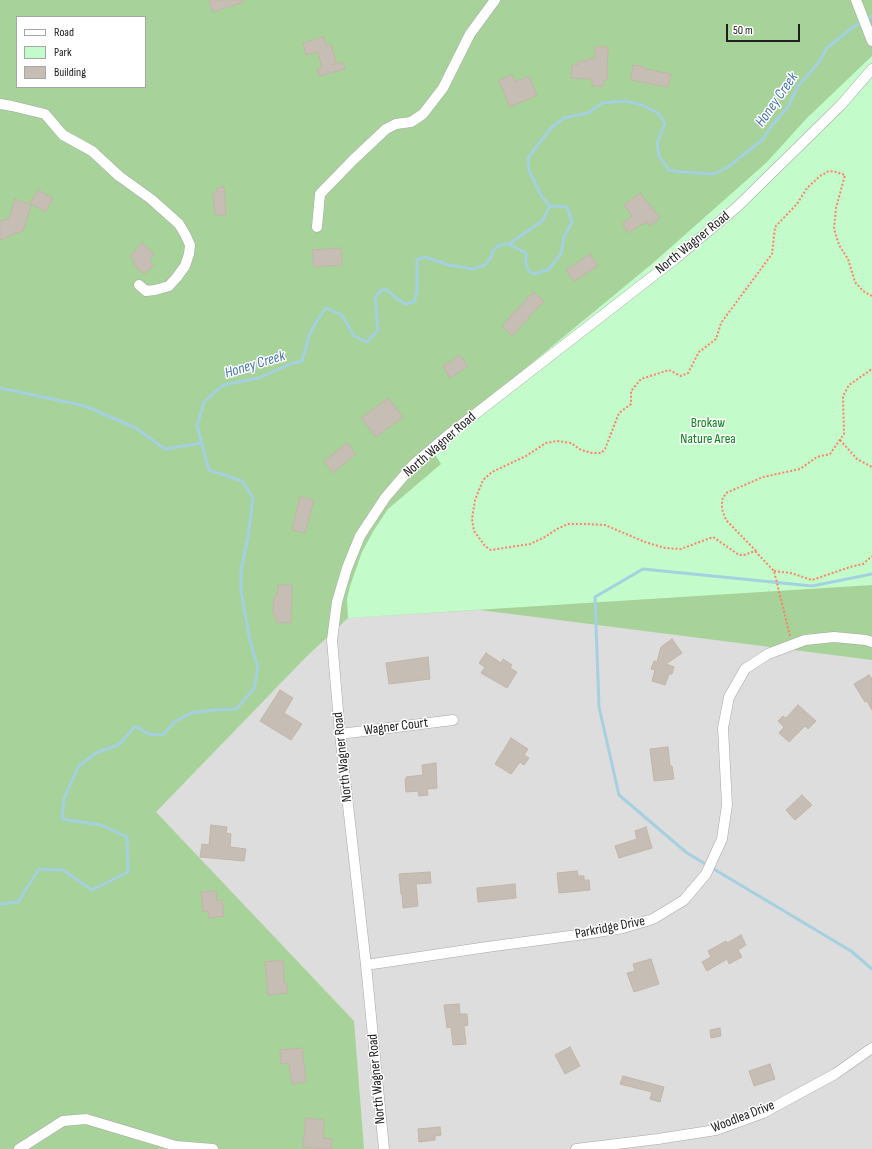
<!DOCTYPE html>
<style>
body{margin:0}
#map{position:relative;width:872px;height:1149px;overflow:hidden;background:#f1eee6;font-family:"Sofia Sans Condensed",sans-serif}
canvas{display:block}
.legend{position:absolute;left:16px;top:16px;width:130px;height:72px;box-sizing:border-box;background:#fff;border:1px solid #a6a6a6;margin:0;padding:5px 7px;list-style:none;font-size:12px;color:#202020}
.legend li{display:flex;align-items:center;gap:8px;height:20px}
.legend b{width:20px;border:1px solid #a6a6a6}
.scale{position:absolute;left:726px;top:24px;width:74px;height:18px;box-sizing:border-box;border:2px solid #202020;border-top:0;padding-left:5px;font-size:12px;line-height:14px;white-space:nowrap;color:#202020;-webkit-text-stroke:3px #fff;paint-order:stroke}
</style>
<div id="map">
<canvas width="872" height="1149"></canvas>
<ul class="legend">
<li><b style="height:5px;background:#fff"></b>Road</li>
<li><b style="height:11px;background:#c3fcca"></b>Park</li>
<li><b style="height:11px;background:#c6beb5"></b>Building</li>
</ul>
<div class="scale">50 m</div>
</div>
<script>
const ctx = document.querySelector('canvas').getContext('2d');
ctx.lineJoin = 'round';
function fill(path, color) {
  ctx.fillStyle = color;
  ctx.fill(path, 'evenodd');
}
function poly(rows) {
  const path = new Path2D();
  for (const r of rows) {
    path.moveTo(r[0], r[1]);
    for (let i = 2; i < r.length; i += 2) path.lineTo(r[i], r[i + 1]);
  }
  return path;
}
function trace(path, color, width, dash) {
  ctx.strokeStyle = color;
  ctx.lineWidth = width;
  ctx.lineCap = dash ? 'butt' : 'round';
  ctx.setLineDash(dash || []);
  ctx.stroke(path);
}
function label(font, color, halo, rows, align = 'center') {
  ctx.font = font + ' "Sofia Sans Condensed",sans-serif';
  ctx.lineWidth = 3;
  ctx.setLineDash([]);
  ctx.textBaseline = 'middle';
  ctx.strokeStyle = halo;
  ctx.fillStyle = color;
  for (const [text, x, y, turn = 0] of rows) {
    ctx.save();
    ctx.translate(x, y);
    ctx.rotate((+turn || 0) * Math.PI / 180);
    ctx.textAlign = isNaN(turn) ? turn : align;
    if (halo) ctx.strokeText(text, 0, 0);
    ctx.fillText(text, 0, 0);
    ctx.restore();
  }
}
fill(poly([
 [0,0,872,0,348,618,872,585,872,1149,0,1149],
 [17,17,145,17,145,87,17,87]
]), '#dedddd');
fill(poly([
 [0,0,872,0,872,660,480,610,348,618,307,656,156,812,354,1021,364,1149,0,1149],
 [17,17,145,17,145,87,17,87]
]), '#a7d299');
fill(poly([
 [872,56,872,585,348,618,347,599,350,586,362,552,374,530,388,509,441,464,430,447,653,263,766,163,807,118]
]), '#c3fcca');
trace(poly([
 [509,244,542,221,550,206],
 [0,388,85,406,134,427,165,449,202,443],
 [872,574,812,586,643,569,595,597,599,707,619,795,687,853,851,951,872,969],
 [0,904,18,902,39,869,63,870,92,890,128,872,127,837,101,825,62,819,64,799,78,767,96,753,120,744,135,726,149,734,162,735,176,721,191,713,214,710,236,709,254,689,258,668,250,641,241,591,241,571,248,537,253,498,242,481,209,470,197,426,204,402,223,385,259,378,290,364,302,361,309,336,316,322,326,308,342,315,354,336,367,342,378,330,375,298,381,290,387,290,396,298,405,304,414,302,417,291,417,260,425,257,449,265,472,269,485,265,491,257,493,251,499,245,509,244,526,253,526,264,529,271,534,274,548,270,561,254,564,237,572,222,567,207,550,206,542,197,529,170,528,158,550,129,564,118,588,113,602,103,625,101,642,105,658,113,665,123,657,143,659,156,669,170,682,172,714,174,728,167,762,140,773,124,788,107,798,86,819,62,827,48,853,27,872,16]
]), '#a5d0e0', 3);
const building = poly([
 [209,0,243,0,244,2,213,12,209,0],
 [324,37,326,46,331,44,336,63,332,65,343,62,345,69,319,76,317,69,322,68,318,52,306,55,303,43,324,37],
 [595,47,608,47,607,80,604,80,603,86,592,86,592,79,571,78,572,65,578,65,578,61,587,61,587,59,595,59,595,47],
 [633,65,645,67,645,69,671,74,668,87,631,80,633,65],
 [512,75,515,82,529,76,537,95,510,107,499,80,512,75],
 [224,187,226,215,215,215,213,193,217,193,217,188,224,187],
 [38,190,53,198,45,212,30,203,38,190],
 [640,193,660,218,650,226,647,222,642,225,641,224,629,233,622,224,632,216,624,205,640,193],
 [15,199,31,205,23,231,10,235,9,237,0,240,0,221,9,219,15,199],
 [142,243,154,254,149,260,154,265,144,274,133,264,135,261,130,256,142,243],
 [341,248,342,265,314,267,312,250,341,248],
 [590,254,598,266,574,281,566,270,590,254],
 [533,292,544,301,512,336,502,326,533,292],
 [460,355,468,366,450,378,443,366,460,355],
 [388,398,403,417,376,437,361,418,388,398],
 [347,443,356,454,333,473,324,461,347,443],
 [300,497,314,500,305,533,292,530,300,497],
 [278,585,292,585,291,623,276,622,276,615,273,615,274,596,277,596,278,585],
 [672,639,682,653,666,664,674,667,672,674,669,674,665,685,652,681,655,670,651,669,654,661,657,662,661,647,672,639],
 [486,653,501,663,503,659,512,665,510,668,517,672,507,688,481,673,485,667,479,663,486,653],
 [428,657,430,679,389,684,386,663,428,657],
 [869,675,872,679,872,710,867,701,865,702,854,684,869,675],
 [280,690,293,698,284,713,302,724,291,740,260,721,280,690],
 [798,705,816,721,808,729,805,726,789,742,779,733,784,727,778,721,783,716,786,718,798,705],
 [511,738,528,749,524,755,529,758,524,765,520,762,511,774,495,764,511,738],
 [668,747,670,766,672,766,674,779,654,781,650,749,668,747],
 [436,763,437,788,427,789,428,795,419,796,418,791,406,792,405,779,407,779,406,777,423,775,422,765,436,763],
 [802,795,812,805,795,820,786,810,802,795],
 [211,825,227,827,226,833,231,834,230,847,246,849,244,861,200,857,202,844,209,845,211,825],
 [646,827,652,848,619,858,615,846,637,839,635,831,646,827],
 [577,871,578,876,584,876,584,880,589,880,590,890,559,893,557,873,577,871],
 [430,872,431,883,416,884,418,906,403,908,402,894,401,894,399,874,430,872],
 [515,884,516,898,478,902,477,888,515,884],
 [216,891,217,901,222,900,224,916,209,918,208,911,203,912,201,892,216,891],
 [741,935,746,945,738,950,742,957,729,964,727,959,707,971,702,962,711,957,708,951,726,941,727,943,741,935],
 [651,959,659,984,634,992,627,973,635,971,633,964,651,959],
 [283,960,284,983,287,983,288,993,268,995,265,962,283,960],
 [459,1004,460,1014,467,1014,468,1025,464,1026,466,1044,453,1045,451,1027,447,1028,444,1005,459,1004],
 [720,1028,721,1036,711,1038,710,1030,720,1028],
 [570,1047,580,1066,565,1074,555,1055,570,1047],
 [302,1048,306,1082,292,1084,289,1063,281,1064,280,1050,302,1048],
 [770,1064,775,1079,754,1086,749,1071,770,1064],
 [623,1076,664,1087,660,1102,650,1099,652,1092,620,1084,623,1076],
 [306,1118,324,1120,323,1138,332,1139,331,1149,303,1147,306,1118],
 [440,1127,441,1135,435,1136,435,1140,419,1142,418,1129,440,1127]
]);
fill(building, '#c6beb5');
trace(building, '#c3b5a8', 1);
const minor = poly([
 [856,0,872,41],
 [0,104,12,106,45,114,63,135,92,151,119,176,151,199,179,224,185,234,190,245,189,254,185,266,177,277,169,286,155,290,146,291,139,285],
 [317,227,320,194,353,160,386,129,396,124,411,122,423,114,443,88,470,34,495,0],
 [340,734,453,720],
 [366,965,487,947,585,934,623,928,653,919,676,905,684,900,706,874,722,839,727,805,723,728,729,697,745,669,768,654,805,640,834,637,866,640,872,642],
 [19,1149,63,1121,86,1119,176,1146,213,1149],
 [384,1149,366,965,340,734,332,640,337,602,347,568,360,536,385,498,414,464,447,436,675,259,737,207,841,105,872,69],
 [576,1149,658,1139,716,1130,763,1113,835,1074,872,1048]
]);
trace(minor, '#a7a7a7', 11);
trace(poly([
 [840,440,857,459,872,467],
 [756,551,726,520,722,509,722,500,726,493,763,477,800,469,817,457,830,454,844,434,843,396,849,385,872,369],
 [774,571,791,573,812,580,850,567,863,564,872,556],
 [790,636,774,571,756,552,752,552,744,555,739,555,713,537,681,549,665,548,645,542,605,525,587,524,568,524,557,529,545,537,530,544,491,550,485,546,474,531,472,519,475,500,483,480,492,472,526,456,546,443,557,441,571,443,581,450,592,453,601,453,605,449,619,413,631,404,631,391,641,379,669,370,681,376,688,373,699,352,716,339,721,323,772,254,775,227,797,204,807,188,820,176,829,171,836,172,845,175,836,208,834,229,839,245,848,259,855,282,863,291,872,296]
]), '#ff8069', 2, [2, 2]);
trace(minor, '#fff', 10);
label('14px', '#202020', '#fff', [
 ["North Wagner Road",693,243,-39],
 ["North Wagner Road",440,445,-41],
 ["Wagner Court",396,727,-7],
 ["North Wagner Road",343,757,-96],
 ["Parkridge Drive",610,928,-11],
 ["North Wagner Road",377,1079,-95],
 ["Woodlea Drive",743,1117,-21]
]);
label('14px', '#078518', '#fff', [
 ["Brokaw",708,423],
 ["Nature Area",708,439]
]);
label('italic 15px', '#4574ac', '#fff', [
 ["Honey Creek",777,100,-55],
 ["Honey Creek",255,365,-17]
]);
</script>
